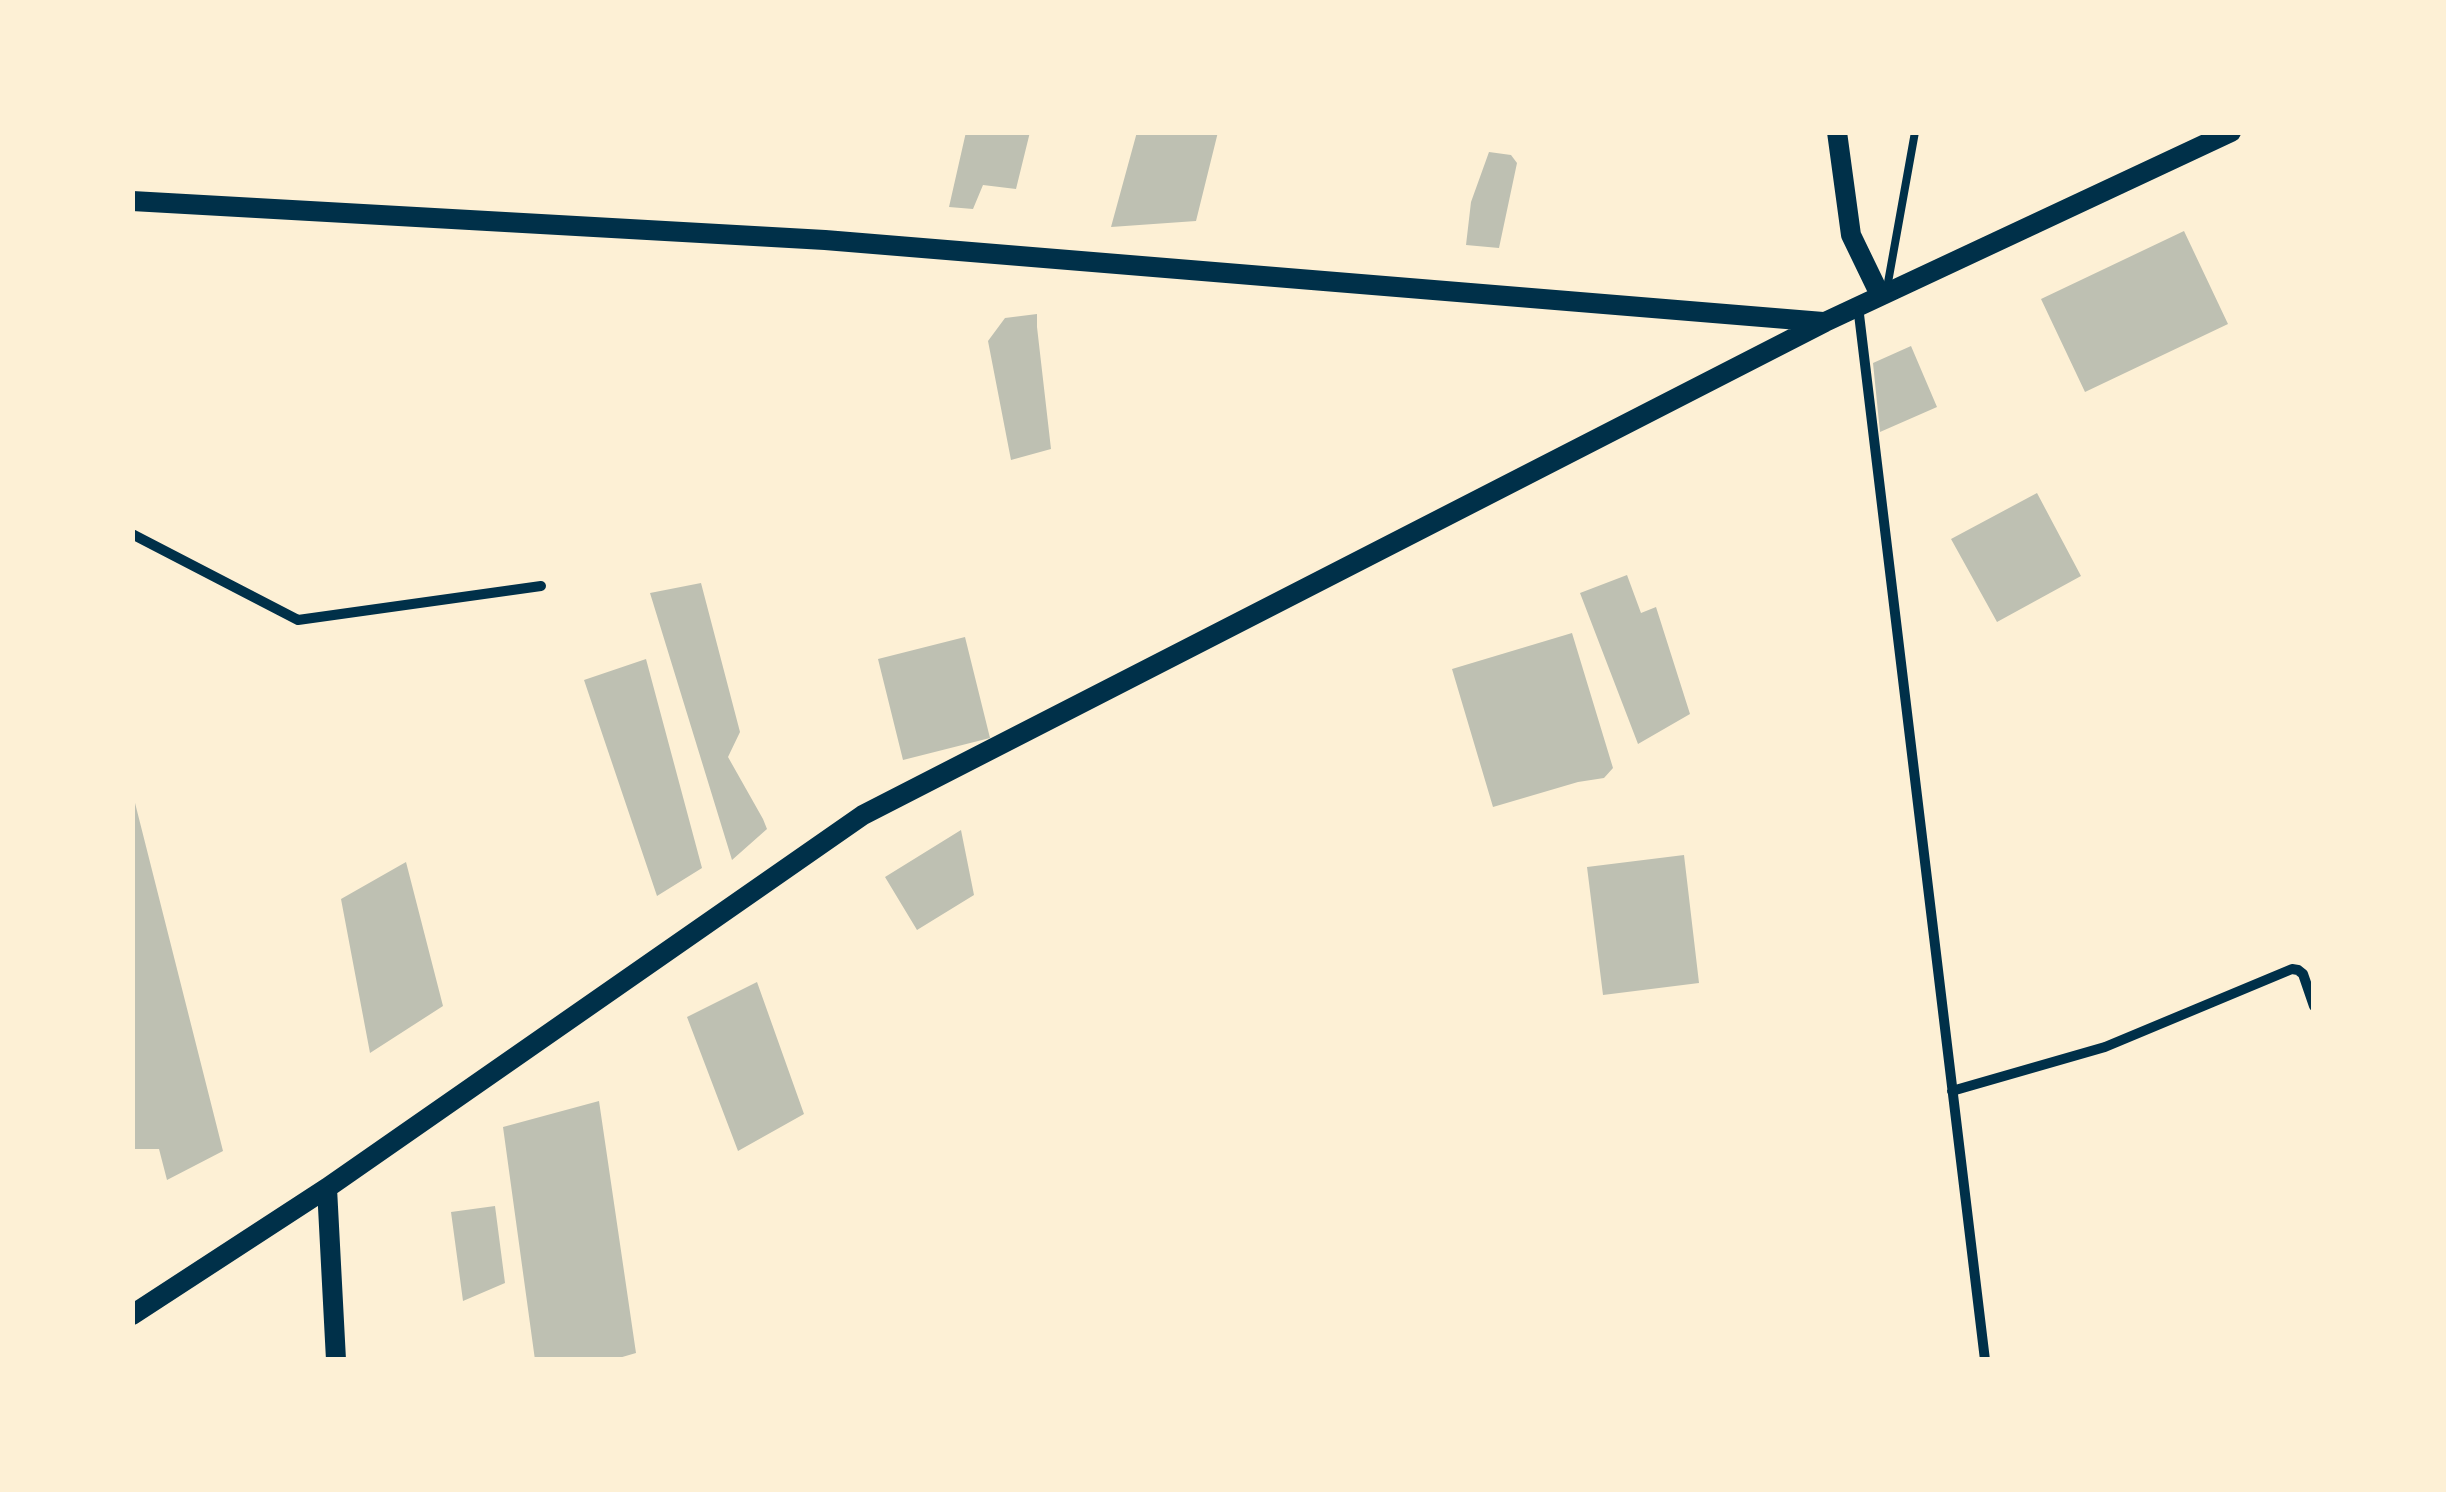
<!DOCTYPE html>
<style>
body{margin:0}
#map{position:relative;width:2446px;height:1492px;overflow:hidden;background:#fdf0d5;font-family:Overpass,sans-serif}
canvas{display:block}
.frame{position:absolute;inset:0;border:135px solid #fdf0d5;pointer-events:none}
</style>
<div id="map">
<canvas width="2446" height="1492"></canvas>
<div class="frame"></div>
</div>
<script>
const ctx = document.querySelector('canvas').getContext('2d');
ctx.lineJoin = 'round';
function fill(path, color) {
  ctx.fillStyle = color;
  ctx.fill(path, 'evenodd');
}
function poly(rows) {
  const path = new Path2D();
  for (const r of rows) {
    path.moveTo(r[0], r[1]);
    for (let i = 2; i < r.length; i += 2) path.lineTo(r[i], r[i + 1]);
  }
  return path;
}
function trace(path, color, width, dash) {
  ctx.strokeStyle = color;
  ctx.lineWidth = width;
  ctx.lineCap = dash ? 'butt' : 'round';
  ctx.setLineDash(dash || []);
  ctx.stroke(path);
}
fill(poly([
 [966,132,1030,132,1016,189,983,185,973,209,949,207],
 [1137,132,1218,132,1196,221,1111,227],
 [1489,152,1511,155,1517,163,1499,248,1466,245,1471,202],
 [2184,231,2228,324,2085,392,2041,299],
 [1037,314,1037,327,1051,449,1011,460,988,341,1005,318],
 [1911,346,1937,407,1880,432,1873,363],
 [2037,493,2081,576,1997,622,1951,539],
 [1627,575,1641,613,1656,607,1690,714,1638,744,1580,593],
 [701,583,740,732,728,757,763,819,767,829,732,860,650,593],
 [1572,633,1613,768,1604,778,1578,782,1493,807,1452,669],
 [965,637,990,738,903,760,878,659],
 [646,659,702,868,657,896,584,680],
 [132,791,223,1151,167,1180,159,1149,134,1149,132,1144],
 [961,830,974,895,917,930,885,877],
 [1684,855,1699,983,1603,995,1587,867],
 [406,862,443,1006,370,1053,341,899],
 [757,982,804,1114,738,1151,687,1017],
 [599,1101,636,1353,612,1360,535,1360,503,1127],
 [495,1206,505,1283,463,1301,451,1212]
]), '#bec0b2');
trace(poly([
 [1887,288,1915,132]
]), '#003049', 8);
trace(poly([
 [1858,306,1985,1360],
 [132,534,298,620,541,586],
 [1952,1091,2105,1047,2292,969,2298,970,2303,974,2314,1006]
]), '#003049', 10);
trace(poly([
 [1837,132,1851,235,1880,295],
 [132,201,825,240,1823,322],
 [327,1188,336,1360],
 [132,1315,327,1188,863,815,1825,322,2231,132]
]), '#003049', 20);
</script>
